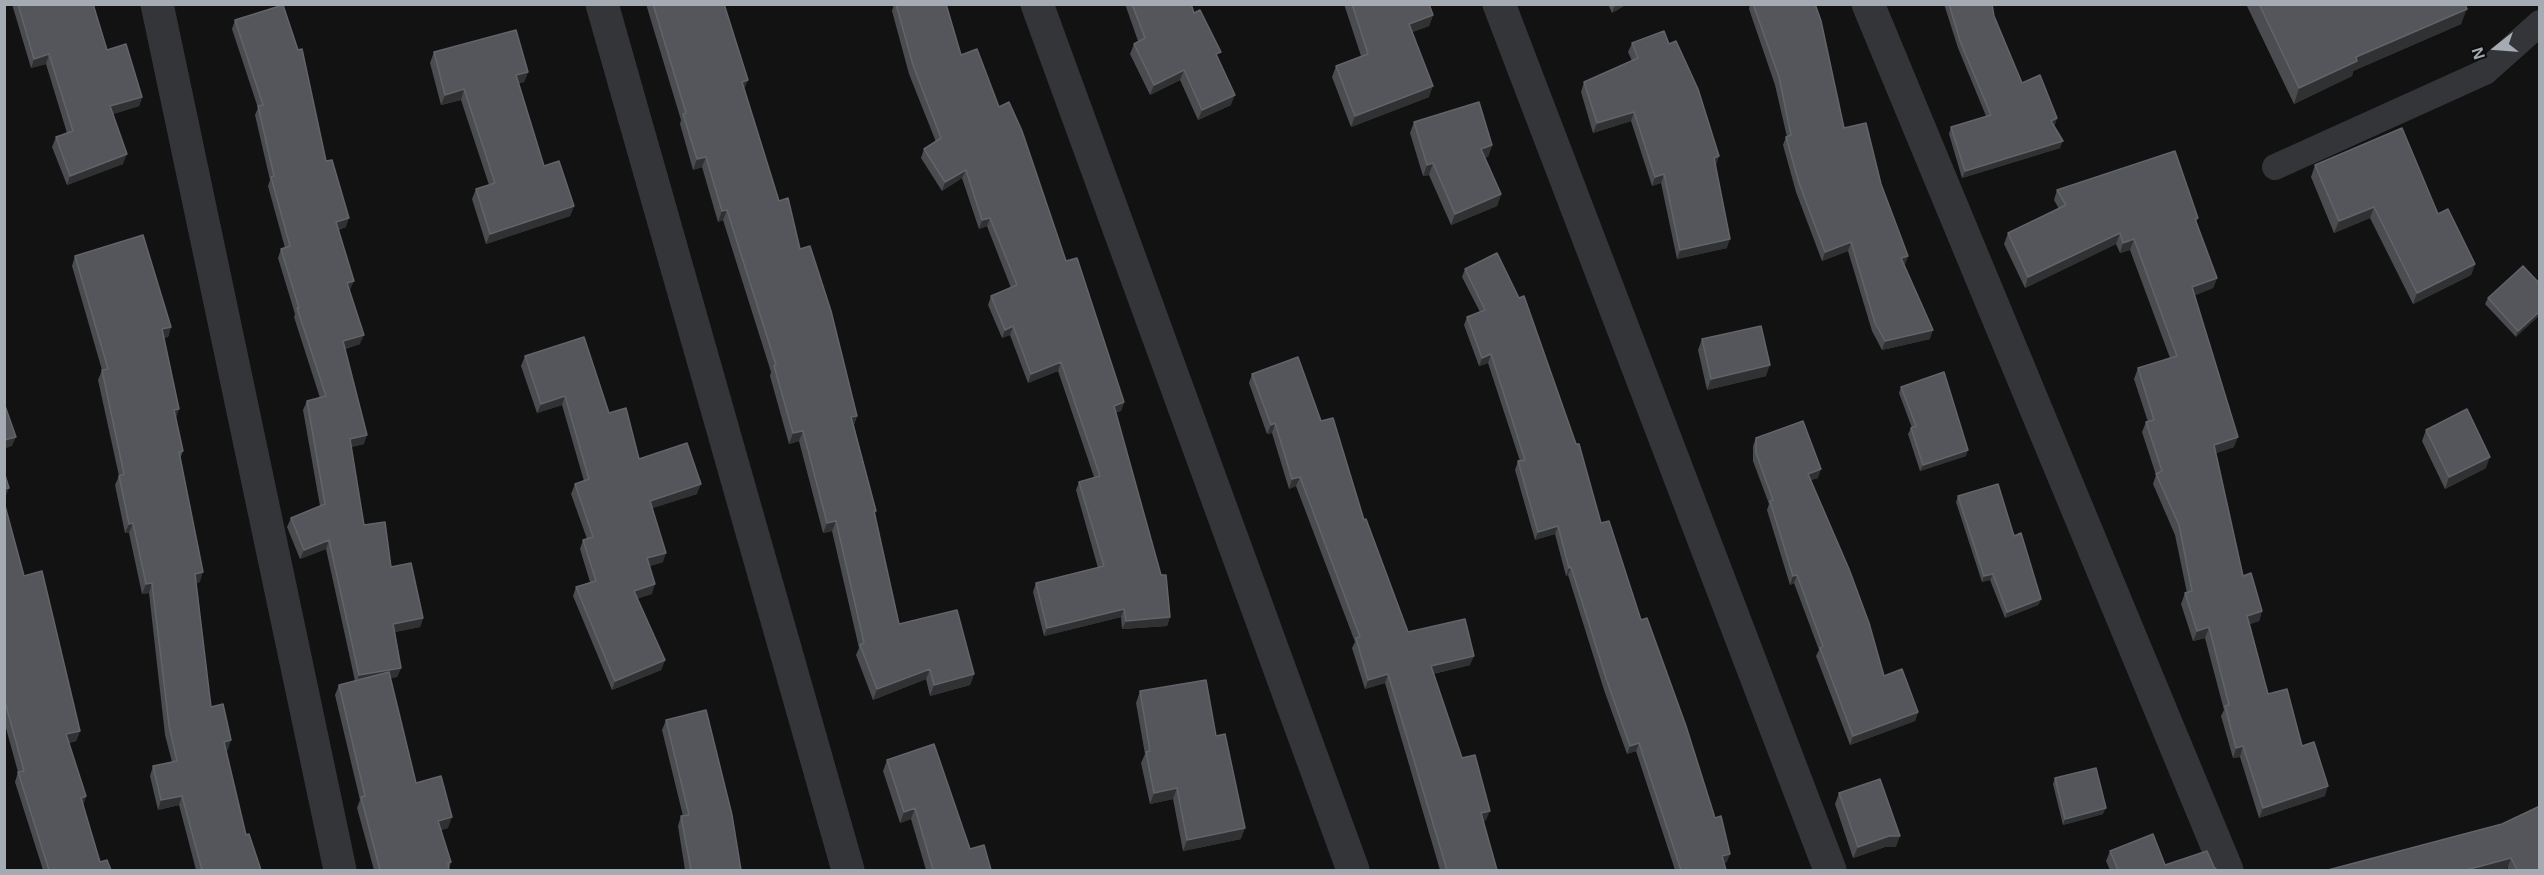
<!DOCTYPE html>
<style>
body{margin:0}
#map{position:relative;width:2544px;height:875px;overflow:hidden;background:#121213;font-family:Arial,sans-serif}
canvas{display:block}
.frame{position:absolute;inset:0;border:6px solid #a5abb3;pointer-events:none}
.north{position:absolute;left:2466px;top:18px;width:60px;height:60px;-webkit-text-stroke:4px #0d0d0e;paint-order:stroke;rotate:253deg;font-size:16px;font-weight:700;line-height:24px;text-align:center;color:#a5abb3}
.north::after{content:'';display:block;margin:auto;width:21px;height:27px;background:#a5abb3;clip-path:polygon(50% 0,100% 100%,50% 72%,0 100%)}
</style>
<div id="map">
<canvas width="2544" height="875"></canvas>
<div class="frame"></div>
<div class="north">N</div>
</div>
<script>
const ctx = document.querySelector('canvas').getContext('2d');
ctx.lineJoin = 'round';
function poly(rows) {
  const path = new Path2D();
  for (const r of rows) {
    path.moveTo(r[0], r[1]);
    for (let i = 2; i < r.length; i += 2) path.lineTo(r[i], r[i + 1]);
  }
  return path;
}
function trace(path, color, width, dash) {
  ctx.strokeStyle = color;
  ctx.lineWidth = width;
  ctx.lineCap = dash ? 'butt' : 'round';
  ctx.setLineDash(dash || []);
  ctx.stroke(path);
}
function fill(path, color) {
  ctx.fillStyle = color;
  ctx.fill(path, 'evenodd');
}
trace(poly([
 [2275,167,2485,72,2540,23]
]), '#333538', 26);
trace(poly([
 [157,4,340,870],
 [602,4,848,870],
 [1037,4,1353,870],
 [1499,4,1830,870],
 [1868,4,2227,870]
]), '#333538', 33);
fill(poly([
 [12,4,93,4,107,50,142,97,139,106,113,114,123,164,67,185,52,147,56,137,67,133,46,64,31,68],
 [646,4,726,4,725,6,744,90,779,201,800,249,857,416,854,425,876,511,874,515,899,624,974,674,970,685,930,696,926,679,873,700,856,655,859,648,832,531,823,533,799,441,789,444,770,376,771,372,723,220,718,222,702,167,693,170,680,124,681,120],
 [894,4,946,4,961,55,999,107,1066,261,1124,402,1121,411,1116,412,1170,617,1167,626,1122,629,1121,617,1044,636,1033,592,1036,583,1098,568,1076,490,1079,482,1094,477,1058,371,1028,383,1010,335,1002,338,988,305,991,296,1011,288,987,226,979,229,962,178,942,191,921,158,924,149,936,142,909,74,892,11],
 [1125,4,1191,4,1194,13,1218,58,1231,105,1198,120,1180,80,1150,95,1130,54,1134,44,1138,41],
 [1344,4,1429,4,1433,15,1429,26,1412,32,1429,97,1351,127,1332,77,1336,66,1361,56],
 [1608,4,1627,4,1612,13],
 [1750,4,1815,4,1844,128,1881,184,1908,256,1904,265,1930,339,1882,350,1872,331,1848,251,1822,261,1796,192,1783,145,1786,137,1787,137,1775,85,1749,9],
 [1944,4,1992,4,1994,16,2022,83,2057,118,2054,126,2060,148,1962,178,1949,134,1951,127,1986,116,1958,48],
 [2246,4,2465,4,2461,24,2353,71,2352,76,2294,104],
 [235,20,326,161,346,227,338,230,360,344,345,349,364,444,351,447,364,525,423,618,420,627,395,632,401,668,397,677,390,678,416,783,448,828,441,830,451,862,449,868,449,870,374,870,357,808,360,800,335,695,339,685,355,681,326,549,300,559,287,527,291,518,320,506,303,410,307,401,320,398,294,317,295,314,278,258,281,249,285,248,268,186,270,180,255,115,258,108,232,29],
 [1632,43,1716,166,1715,166,1727,248,1677,259,1661,183,1652,186,1631,121,1593,133,1581,92,1584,82,1632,61,1628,52],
 [434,52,528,72,524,82,519,83,544,166,574,206,570,216,486,244,472,199,476,189,489,185,461,100,441,105,430,63],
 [1414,122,1492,145,1488,157,1485,157,1501,194,1497,206,1451,225,1429,175,1423,176,1410,133],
 [2315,165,2438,214,2475,264,2471,275,2413,304,2370,218,2334,233,2311,177],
 [2057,190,2198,218,2196,222,2217,278,2213,288,2195,295,2234,447,2216,453,2243,576,2262,611,2259,621,2250,624,2268,694,2302,746,2325,796,2259,818,2240,757,2233,758,2221,716,2224,710,2205,638,2193,641,2181,604,2185,593,2187,593,2175,535,2153,484,2156,475,2142,432,2146,422,2148,422,2134,379,2138,368,2170,358,2130,250,2120,253,2116,244,2025,288,2004,244,2008,233,2059,209,2054,200],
 [75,256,171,327,168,337,164,338,176,418,183,451,180,459,200,582,196,583,211,707,228,750,226,750,246,835,261,870,196,870,179,805,158,810,150,776,153,766,172,762,165,735,149,593,142,594,129,533,125,533,115,485,119,476,98,380,102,370,72,266],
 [1465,269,1601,523,1641,620,1727,862,1724,863,1726,870,1675,870,1636,751,1627,754,1604,690,1568,575,1566,576,1555,534,1535,540,1515,470,1518,461,1520,461,1488,363,1479,366,1464,325,1467,317,1480,312,1462,277],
 [2540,284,2516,337,2485,304,2488,298],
 [1702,339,1766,376,1707,390,1698,350],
 [525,356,609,413,639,459,697,494,652,508,663,562,650,566,652,594,637,598,665,660,661,670,612,690,573,596,576,587,590,582,580,549,583,540,587,539,571,494,575,484,584,481,562,405,537,413,521,366],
 [1252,374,1321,421,1364,520,1408,632,1470,665,1433,674,1462,758,1486,820,1483,821,1497,870,1440,870,1385,683,1365,689,1352,648,1355,642,1296,486,1289,489,1272,433,1267,434,1249,383],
 [1901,387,1966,456,1920,471,1908,434,1911,428,1912,428,1899,393],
 [2426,430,2486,468,2445,489,2422,441],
 [1756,438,1818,478,1811,480,1884,676,1918,712,1915,721,1850,745,1816,656,1819,650,1794,583,1790,585,1767,510,1769,504,1753,461,1753,446],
 [1958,496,2014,536,2041,599,2038,605,2005,618,1990,580,1982,582,1956,502],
 [4,502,24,576,80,731,76,741,69,743,86,796,83,806,100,862,111,870,43,870,15,782,18,772,4,721],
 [1140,691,1216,736,1241,839,1183,851,1173,799,1150,804,1141,763,1145,754,1136,703],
 [666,720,741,870,685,870,678,826,681,816,683,816,662,730],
 [887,760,970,849,991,870,926,870,911,819,900,823,883,771],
 [2055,778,2103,814,2063,825,2053,784],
 [1839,793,1896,847,1885,847,1853,858,1835,804],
 [2502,824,2540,870,2508,870],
 [2110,851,2165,865,2214,867,2217,870,2110,870,2106,861]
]), '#4b4c50');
fill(poly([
 [1619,4,1627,4,1612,13,1614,7],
 [2467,9,2461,24,2353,71,2352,76,2294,104,2299,88,2356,57],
 [1433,15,1429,26,1405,35,1409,24],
 [49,54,46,64,31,68,34,59],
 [1184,70,1180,80,1150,95,1154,85],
 [528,72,524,82,513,85,516,75],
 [748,80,744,90,742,82],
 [1433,86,1429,97,1351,127,1355,116],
 [464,89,461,100,441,105,445,95],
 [1235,95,1231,105,1198,120,1202,110],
 [142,97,139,106,107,116,110,106],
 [1634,112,1631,121,1593,133,1597,123],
 [2057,118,2055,125,2049,128,2051,121],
 [2063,141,2060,148,1962,178,1965,171],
 [1492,145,1488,157,1477,160,1481,149],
 [127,154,123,164,67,185,70,176],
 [1719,156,1716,166,1710,168,1714,158],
 [706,157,702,167,693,170,697,159],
 [1433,163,1429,175,1423,176,1427,165],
 [966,170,962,178,942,191,945,182],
 [1664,174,1661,183,1652,186,1655,177],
 [1501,194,1497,206,1451,225,1455,214],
 [574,206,570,216,486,244,490,234],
 [2374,207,2370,218,2334,233,2339,221],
 [727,210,723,220,718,222,722,211],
 [349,218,346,227,332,231,336,222],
 [990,218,987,226,979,229,982,220],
 [2120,233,2116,244,2025,288,2028,277],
 [1730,239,1727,248,1677,259,1680,250],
 [2134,239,2130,250,2120,253,2123,243],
 [1851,242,1848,251,1822,261,1825,252],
 [1908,256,1905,265,1898,267,1901,258],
 [2475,264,2471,275,2413,304,2417,293],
 [2217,278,2213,288,2189,298,2192,287],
 [354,281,350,290,344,292,347,283],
 [2540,311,2540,315,2516,337,2518,331],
 [1013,326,1010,335,1002,338,1005,330],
 [171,327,168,337,158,339,162,329],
 [1933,330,1930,339,1882,350,1885,341],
 [364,335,360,344,340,350,343,341],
 [1491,354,1488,363,1479,366,1482,358],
 [1061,362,1058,371,1028,383,1031,374],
 [1770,365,1766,376,1707,390,1711,379],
 [565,396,562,405,537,413,541,404],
 [1124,402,1121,411,1111,414,1114,406],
 [179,409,176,419,174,410],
 [857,416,853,426,851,417],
 [1275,423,1272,433,1267,434,1271,425],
 [803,431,799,441,789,444,793,433],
 [367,435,364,444,347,448,350,439],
 [16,437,12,446,4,449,4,440],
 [2238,437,2234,447,2211,455,2214,445],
 [1968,450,1966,456,1920,471,1923,465],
 [2490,457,2486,468,2445,489,2449,477],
 [1821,469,1818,478,1805,482,1808,474],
 [1300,477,1296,486,1289,489,1292,479],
 [701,484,697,494,647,510,650,501],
 [9,488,5,498,4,498,4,489],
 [836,521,832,531,823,533,827,523],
 [133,523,129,533,125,533,129,524],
 [1558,526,1555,534,1535,540,1538,532],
 [329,540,326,549,300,559,304,550],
 [666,553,663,562,644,568,647,558],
 [1571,567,1568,575,1566,576,1569,568],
 [203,572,200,582,191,584,195,574],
 [1993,574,1990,580,1982,582,1984,576],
 [1797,575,1794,583,1790,585,1793,576],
 [152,583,149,593,142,594,146,584],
 [655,584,652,594,631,601,634,591],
 [2041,599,2038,605,2005,618,2007,612],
 [1124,609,1121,617,1044,636,1047,628],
 [2262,611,2259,621,2244,626,2247,616],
 [1170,617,1167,626,1122,629,1126,621],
 [423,618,420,627,390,633,393,624],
 [2209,627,2205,638,2193,641,2197,631],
 [1474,656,1470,665,1427,675,1431,666],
 [665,660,661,670,612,690,615,681],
 [401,668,397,677,356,684,359,675],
 [930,669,926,679,873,700,877,689],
 [974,674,970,685,930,696,934,685],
 [1388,674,1385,683,1365,689,1368,680],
 [1918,712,1915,721,1850,745,1853,736],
 [80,731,76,741,63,744,66,734],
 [231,740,228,750,220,752,224,742],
 [1639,743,1636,751,1627,754,1630,746],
 [2243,746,2240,757,2233,758,2236,748],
 [2328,786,2325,796,2259,818,2263,808],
 [1177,788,1173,799,1150,804,1154,793],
 [86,796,83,806,81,798],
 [182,796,179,805,158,810,161,800],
 [915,808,911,819,900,823,904,812],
 [2106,808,2103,814,2063,825,2065,819],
 [1490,811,1486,820,1477,822,1481,813],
 [452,817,448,828,435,832,438,821],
 [1245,828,1241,839,1183,851,1187,840],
 [1889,836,1900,836,1896,847,1885,847,1853,858,1858,847],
 [1730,854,1727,862,1719,864,1722,856],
 [2511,858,2507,869,2501,870,2466,870]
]), '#303133');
const building = poly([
 [18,4,93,4,107,50,126,44,142,97,110,106,127,154,70,176,56,137,73,131,49,54,34,59,18,4],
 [653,4,724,4,748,80,742,82,779,201,788,198,800,249,810,246,831,311,857,416,851,417,876,511,874,511,899,624,957,610,974,674,934,685,930,669,877,689,860,645,864,643,836,521,827,523,803,431,793,433,774,366,776,365,727,210,722,211,706,157,697,159,683,114,686,113,653,4],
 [896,4,946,4,961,55,977,49,999,107,1009,102,1022,131,1066,261,1077,258,1124,402,1114,406,1161,575,1166,575,1170,617,1126,621,1124,609,1047,628,1036,583,1104,566,1079,482,1100,476,1061,362,1031,374,1013,326,1005,330,991,296,1017,285,990,218,982,220,966,170,945,182,924,149,941,138,913,65,896,4],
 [1132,4,1191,4,1194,13,1200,10,1221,52,1216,54,1235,95,1202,110,1184,70,1154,85,1134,44,1145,38,1132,4],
 [1352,4,1429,4,1433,15,1409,24,1433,86,1355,116,1336,66,1368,54,1352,4],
 [1753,4,1815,4,1821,21,1844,128,1866,123,1881,184,1908,256,1901,258,1933,330,1885,341,1875,323,1851,242,1825,252,1799,183,1786,137,1791,135,1779,77,1753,4],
 [1949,4,1992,4,1994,16,2022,83,2040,75,2057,118,2051,121,2063,141,1965,171,1951,127,1991,115,1960,41,1949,4],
 [2259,4,2465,4,2467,9,2356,57,2357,61,2299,88,2259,4],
 [283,5,298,50,302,49,326,161,332,160,349,218,336,222,354,281,347,283,364,335,343,341,367,435,350,439,364,525,385,522,391,567,411,563,423,618,393,624,401,668,359,675,329,540,304,550,291,518,325,504,307,401,326,396,297,308,299,308,281,249,290,246,271,177,274,176,258,106,263,105,235,20,283,5],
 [516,30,528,72,516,75,544,166,559,161,574,206,490,234,476,189,495,183,464,89,445,95,434,52,516,30],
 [1664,31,1669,44,1676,41,1698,89,1719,156,1714,158,1730,239,1680,250,1664,174,1655,177,1634,112,1597,123,1584,82,1638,58,1632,43,1664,31],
 [1479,102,1492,145,1481,149,1501,194,1455,214,1433,163,1427,165,1414,122,1479,102],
 [2402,128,2438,214,2448,209,2475,264,2417,293,2374,207,2339,221,2315,165,2402,128],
 [2175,151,2198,218,2195,219,2217,278,2192,287,2238,437,2214,445,2243,576,2251,573,2262,611,2247,616,2268,694,2287,689,2302,746,2314,742,2328,786,2263,808,2243,746,2236,748,2225,706,2229,705,2209,627,2197,631,2185,593,2192,591,2179,525,2156,474,2162,471,2146,422,2154,420,2138,368,2177,356,2134,239,2123,243,2120,233,2028,277,2008,233,2066,205,2057,190,2175,151],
 [143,235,171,327,162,329,179,409,174,410,183,451,179,452,203,572,195,574,211,707,223,704,231,740,224,742,246,835,249,834,261,870,202,870,182,796,161,800,153,766,177,761,169,725,152,583,146,584,133,523,129,524,119,476,124,474,102,370,108,369,75,256,143,235],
 [1497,253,1519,298,1524,296,1576,444,1579,444,1601,523,1609,521,1641,620,1647,618,1686,726,1715,818,1721,816,1730,854,1722,856,1726,870,1681,870,1639,743,1630,746,1607,681,1571,567,1569,568,1558,526,1538,532,1518,461,1525,460,1491,354,1482,358,1467,317,1485,310,1465,269,1497,253],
 [2523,266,2540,284,2540,311,2518,331,2488,298,2523,266],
 [1761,326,1770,365,1711,379,1702,339,1761,326],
 [584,337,609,413,626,408,639,459,687,443,701,484,650,501,666,553,647,558,655,584,634,591,665,660,615,681,576,587,596,581,583,540,593,537,575,484,589,479,565,396,541,404,525,356,584,337],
 [1298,357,1321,421,1333,418,1364,520,1366,519,1408,632,1465,619,1474,656,1431,666,1462,758,1475,755,1490,811,1481,813,1497,870,1447,870,1388,674,1368,680,1356,638,1360,637,1300,477,1292,479,1275,423,1271,425,1252,374,1298,357],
 [1944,372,1968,450,1923,465,1911,428,1916,426,1901,387,1944,372],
 [4,403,16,437,4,440,4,403],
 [2467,409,2490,457,2449,477,2426,430,2467,409],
 [1803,421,1821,469,1808,474,1849,569,1869,623,1884,676,1902,669,1918,712,1853,736,1820,648,1823,646,1797,575,1793,576,1770,501,1773,500,1756,453,1756,438,1803,421],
 [4,472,9,488,4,489,4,472],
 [1998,484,2014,536,2021,533,2041,599,2007,612,1993,574,1984,576,1958,496,1998,484],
 [4,502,24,576,42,571,80,731,66,734,86,796,81,798,100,862,107,860,111,870,49,870,18,772,24,771,4,698,4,502],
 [389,672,416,783,441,776,452,817,438,821,451,862,448,863,449,870,380,870,361,797,365,796,339,685,389,672],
 [1206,680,1216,736,1225,734,1245,828,1187,840,1177,788,1154,793,1146,752,1150,751,1140,691,1206,680],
 [706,710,732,815,741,870,691,870,681,816,689,815,666,720,706,710],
 [934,744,970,849,984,845,991,870,933,870,915,808,904,812,887,760,934,744],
 [2096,768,2106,808,2065,819,2055,778,2096,768],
 [1880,779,1900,836,1889,836,1858,847,1839,793,1880,779],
 [2540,806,2540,870,2517,870,2511,858,2466,870,2328,870,2502,824,2540,806],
 [2153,834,2165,865,2207,851,2214,867,2217,870,2118,870,2110,851,2153,834]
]);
fill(building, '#54565b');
trace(building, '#616469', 1.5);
</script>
